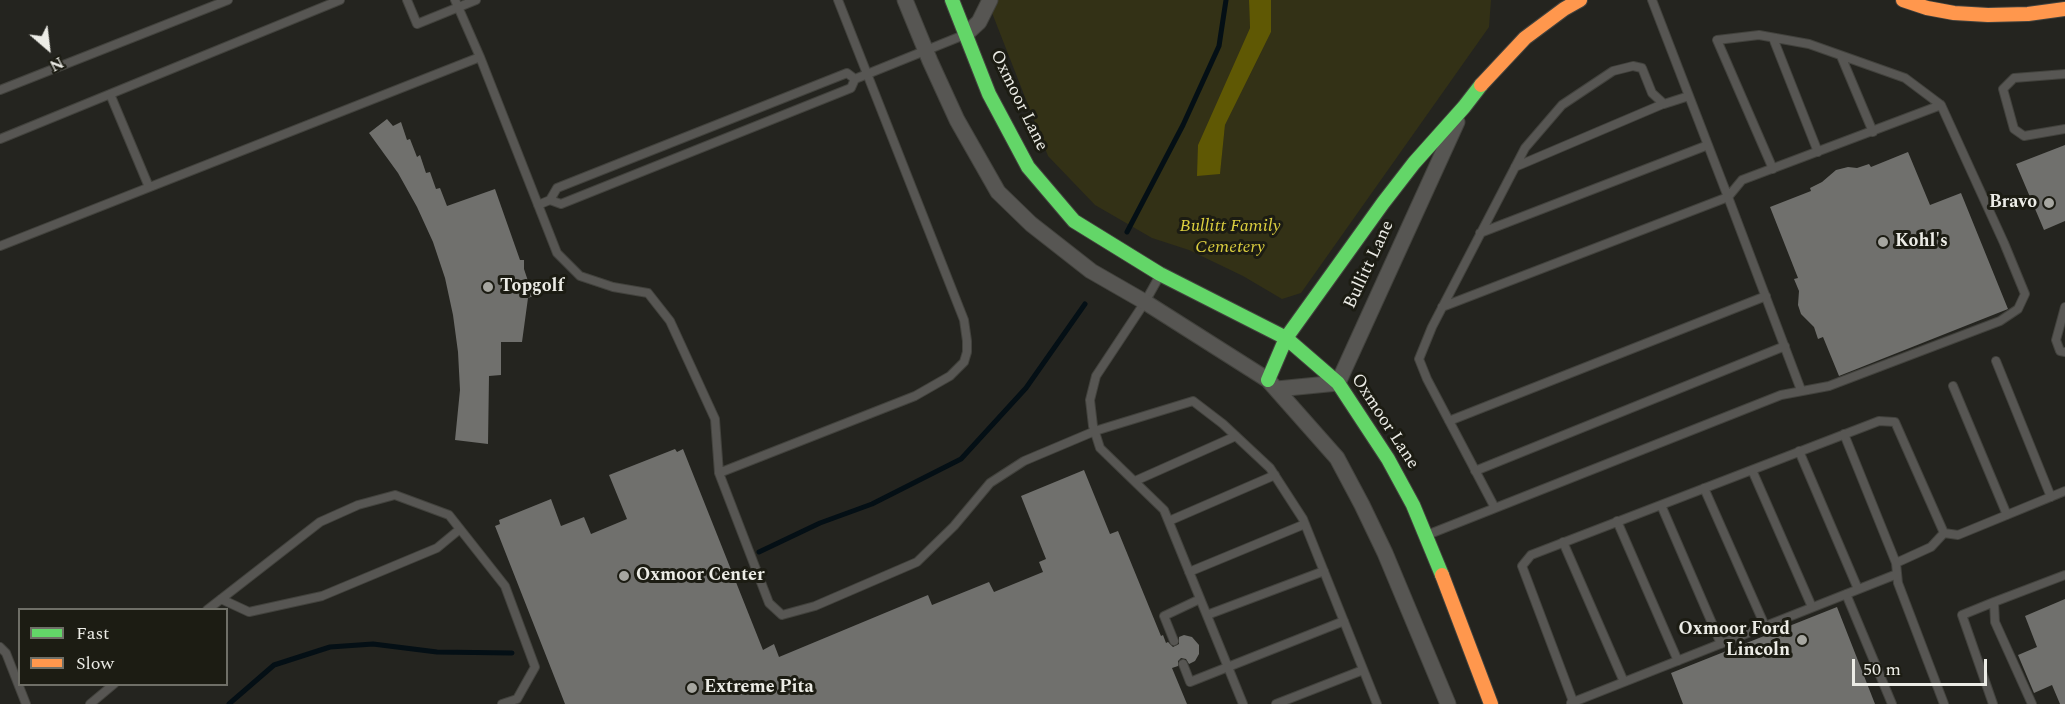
<!DOCTYPE html>
<style>
body{margin:0}
#map{position:relative;width:2065px;height:704px;overflow:hidden;background:#24241f;font-family:Spectral,serif}
canvas{display:block}
.legend{position:absolute;left:18px;top:608px;width:210px;height:78px;box-sizing:border-box;background:#1c1c13;border:2px solid #6f6f67;margin:0;padding:8px 10px;list-style:none;font-size:18px;color:#ecece6}
.legend li{display:flex;align-items:center;gap:12px;height:30px}
.legend b{width:30px;border:2px solid #6f6f67}
.north{position:absolute;left:18px;top:18px;width:60px;height:60px;-webkit-text-stroke:4px #1c1c13;paint-order:stroke;rotate:152deg;font-size:16px;font-weight:700;line-height:24px;text-align:center;color:#ecece6}
.north::after{content:'';display:block;margin:auto;width:21px;height:27px;background:#ecece6;clip-path:polygon(50% 0,100% 100%,50% 72%,0 100%)}
.scale{position:absolute;left:1852px;top:659px;width:135px;height:27px;box-sizing:border-box;border:3px solid #ecece6;border-top:0;padding-left:8px;font-size:18px;line-height:21px;white-space:nowrap;color:#ecece6;-webkit-text-stroke:4px #1c1c13;paint-order:stroke}
</style>
<div id="map">
<canvas width="2065" height="704"></canvas>
<ul class="legend">
<li><b style="height:8px;background:#63d668"></b>Fast</li>
<li><b style="height:8px;background:#ff974d"></b>Slow</li>
</ul>
<div class="north">N</div>
<div class="scale">50 m</div>
</div>
<script>
const ctx = document.querySelector('canvas').getContext('2d');
ctx.lineJoin = 'round';
function fill(path, color) {
  ctx.fillStyle = color;
  ctx.fill(path, 'evenodd');
}
function poly(rows) {
  const path = new Path2D();
  for (const r of rows) {
    path.moveTo(r[0], r[1]);
    for (let i = 2; i < r.length; i += 2) path.lineTo(r[i], r[i + 1]);
  }
  return path;
}
function trace(path, color, width, dash) {
  ctx.strokeStyle = color;
  ctx.lineWidth = width;
  ctx.lineCap = dash ? 'butt' : 'round';
  ctx.setLineDash(dash || []);
  ctx.stroke(path);
}
function label(font, color, halo, rows, align = 'center') {
  ctx.font = font + ' Spectral,serif';
  ctx.lineWidth = 6;
  ctx.setLineDash([]);
  ctx.textBaseline = 'middle';
  ctx.strokeStyle = halo;
  ctx.fillStyle = color;
  for (const [text, x, y, turn = 0] of rows) {
    ctx.save();
    ctx.translate(x, y);
    ctx.rotate((+turn || 0) * Math.PI / 180);
    ctx.textAlign = isNaN(turn) ? turn : align;
    if (halo) ctx.strokeText(text, 0, 0);
    ctx.fillText(text, 0, 0);
    ctx.restore();
  }
}
fill(poly([
 [987,0,1249,0,1250,28,1198,145,1220,173,1225,125,1271,32,1271,0,1491,0,1489,27,1301,293,1282,299,1243,276,1189,250,1152,238,1095,205,1048,156]
]), '#333116');
fill(poly([
 [1249,0,1271,0,1271,32,1225,125,1220,174,1197,176,1198,145,1250,28]
]), '#5f5804');
trace(poly([
 [1127,232,1183,125,1219,46,1226,0],
 [759,552,820,523,872,504,961,459,1026,388,1085,304],
 [229,704,274,665,330,647,373,644,437,652,512,653]
]), '#040f15', 5);
fill(poly([
 [387,119,393,126,401,122,407,140,410,139,417,157,420,155,426,173,430,172,436,189,440,188,447,206,495,189,520,260,524,260,524,269,533,296,528,298,522,342,501,342,501,375,489,376,488,444,455,440,460,390,458,352,453,315,445,278,433,242,417,207,398,173,369,133],
 [2065,145,2065,221,2044,230,2016,164],
 [1908,152,1930,205,1961,193,2008,309,1839,376,1823,337,1818,339,1814,327,1801,314,1798,305,1799,291,1794,279,1798,278,1770,207,1811,191,1810,188,1822,182,1836,170,1848,167,1857,168,1869,164,1871,167],
 [675,449,677,452,683,449,763,650,774,644,779,657,928,595,932,605,989,582,994,592,1043,572,1039,562,1046,559,1021,496,1084,470,1110,534,1118,531,1161,636,1163,635,1166,643,1168,642,1173,647,1179,644,1179,637,1184,635,1192,637,1199,645,1199,654,1195,661,1189,664,1186,659,1181,658,1178,661,1178,666,1172,668,1187,704,565,704,495,526,500,524,499,520,551,499,561,526,584,517,591,534,627,519,609,475],
 [2065,599,2065,704,2060,704,2052,685,2034,693,2018,655,2037,647,2025,616],
 [1837,607,1875,704,1683,704,1671,673]
]), '#70706d');
const lane = poly([
 [407,0,417,24,476,0],
 [455,0,480,57,557,253,580,276,613,287,648,293,670,321,715,419,719,473,769,603,782,615,815,606,917,562,954,526,990,483,1024,461,1095,431,1193,401,1223,424,1270,468,1303,519,1377,704],
 [1773,38,1818,152],
 [1841,56,1873,132],
 [2065,74,2014,78,2003,89,2014,129,2024,136,2065,129],
 [0,90,228,0],
 [110,94,149,187],
 [0,139,340,0],
 [1515,167,1663,104],
 [1773,169,1717,40,1759,35,1809,44,1905,78,1941,105],
 [550,200,561,204,851,88,855,79,964,35],
 [538,205,550,200,557,188,847,73,855,79],
 [1480,233,1708,145],
 [0,246,480,57],
 [1159,277,1145,302,1096,376,1090,400,1093,426,1100,448,1164,510,1243,704],
 [1442,307,1728,197,1652,0],
 [2065,307,2056,340,2060,351,2065,352],
 [1996,361,2051,497],
 [1953,386,2007,515],
 [1449,421,1766,296],
 [1844,434,1896,563],
 [1799,451,1858,589],
 [1752,470,1812,607],
 [1475,471,1785,346],
 [719,473,915,396,950,376,964,362,967,352,967,341,964,320,838,0],
 [1135,481,1236,436],
 [1704,488,1765,626],
 [1661,505,1721,644],
 [1495,508,1427,379,1419,359,1432,327,1525,148,1562,105,1613,71,1633,66,1642,68,1652,93,1664,104,1689,96],
 [1169,521,1275,475],
 [1617,521,1678,661],
 [1944,533,1958,535,2065,491],
 [1427,535,1781,395,1829,386,2000,321,2018,309,2025,294,2004,243,1941,105,1742,180,1728,197,1801,390],
 [1563,542,1624,682],
 [1189,572,1305,524],
 [1846,594,1892,704],
 [221,599,249,612,322,596,437,548,460,529],
 [207,610,320,522,358,505,395,495,449,515,505,586,535,667,517,699,502,704],
 [1207,615,1324,571],
 [1174,641,1164,616,1200,599],
 [0,647,6,653,26,704],
 [1183,664,1190,682,1344,621],
 [1571,703,1897,574],
 [90,704,114,684],
 [1276,704,1363,670],
 [1574,704,1522,566,1531,555,1879,421,1895,422,1944,533,1931,547,1896,563,1898,583,1944,704],
 [1993,704,1962,615,1994,602],
 [2032,704,1995,622,1994,602,2065,575]
]);
const street = poly([
 [905,0,930,61,957,120,998,192,1031,224,1091,271,1145,302,1268,380,1337,458,1362,505,1385,553,1448,704],
 [966,34,979,22,990,0],
 [1277,389,1338,383,1457,122]
]);
const fast = poly([
 [952,0,989,94,1028,167,1074,221,1160,274,1286,338,1338,383,1388,459,1413,505,1442,575],
 [1268,380,1286,338,1383,203,1414,163,1464,107,1481,85]
]);
const slow = poly([
 [1903,0,1927,8,1954,13,1988,15,2028,14,2065,9],
 [1481,85,1525,38,1564,9,1580,0],
 [1442,575,1491,704]
]);
trace(lane, '#42423d', 10);
trace(street, '#42423d', 17);
trace(fast, '#42423d', 16);
trace(slow, '#42423d', 16);
trace(lane, '#575653', 8);
trace(street, '#575653', 15);
trace(fast, '#63d668', 14);
trace(slow, '#ff974d', 14);
for (const [x, y, r, color] of [
 [2049,203,6,"#a6a6a0"],
 [1883,242,6,"#a6a6a0"],
 [488,287,6,"#a6a6a0"],
 [624,576,6,"#a6a6a0"],
 [1802,640,6,"#a6a6a0"],
 [692,688,6,"#a6a6a0"]
]) {
  const dot = new Path2D();
  dot.arc(x, y, r, 0, 2 * Math.PI);
  ctx.fillStyle = color;
  ctx.fill(dot);
  trace(dot, '#1c1c13', 2);
}
label('18px', '#ecece6', '#1c1c13', [
 ["Oxmoor Lane",1018,101,64],
 ["Bullitt Lane",1370,265,-65],
 ["Oxmoor Lane",1384,422,57]
]);
label('bold 18px', '#ecece6', '#1c1c13', [
 ["Bravo",2037,203,"right"],
 ["Kohl's",1895,242],
 ["Topgolf",500,287],
 ["Oxmoor Center",636,576],
 ["Oxmoor Ford",1790,630,"right"],
 ["Lincoln",1790,651,"right"],
 ["Extreme Pita",704,688]
], 'left');
label('italic 18px', '#dccf3f', '#1c1c13', [
 ["Bullitt Family",1230,227],
 ["Cemetery",1230,248]
]);
</script>
